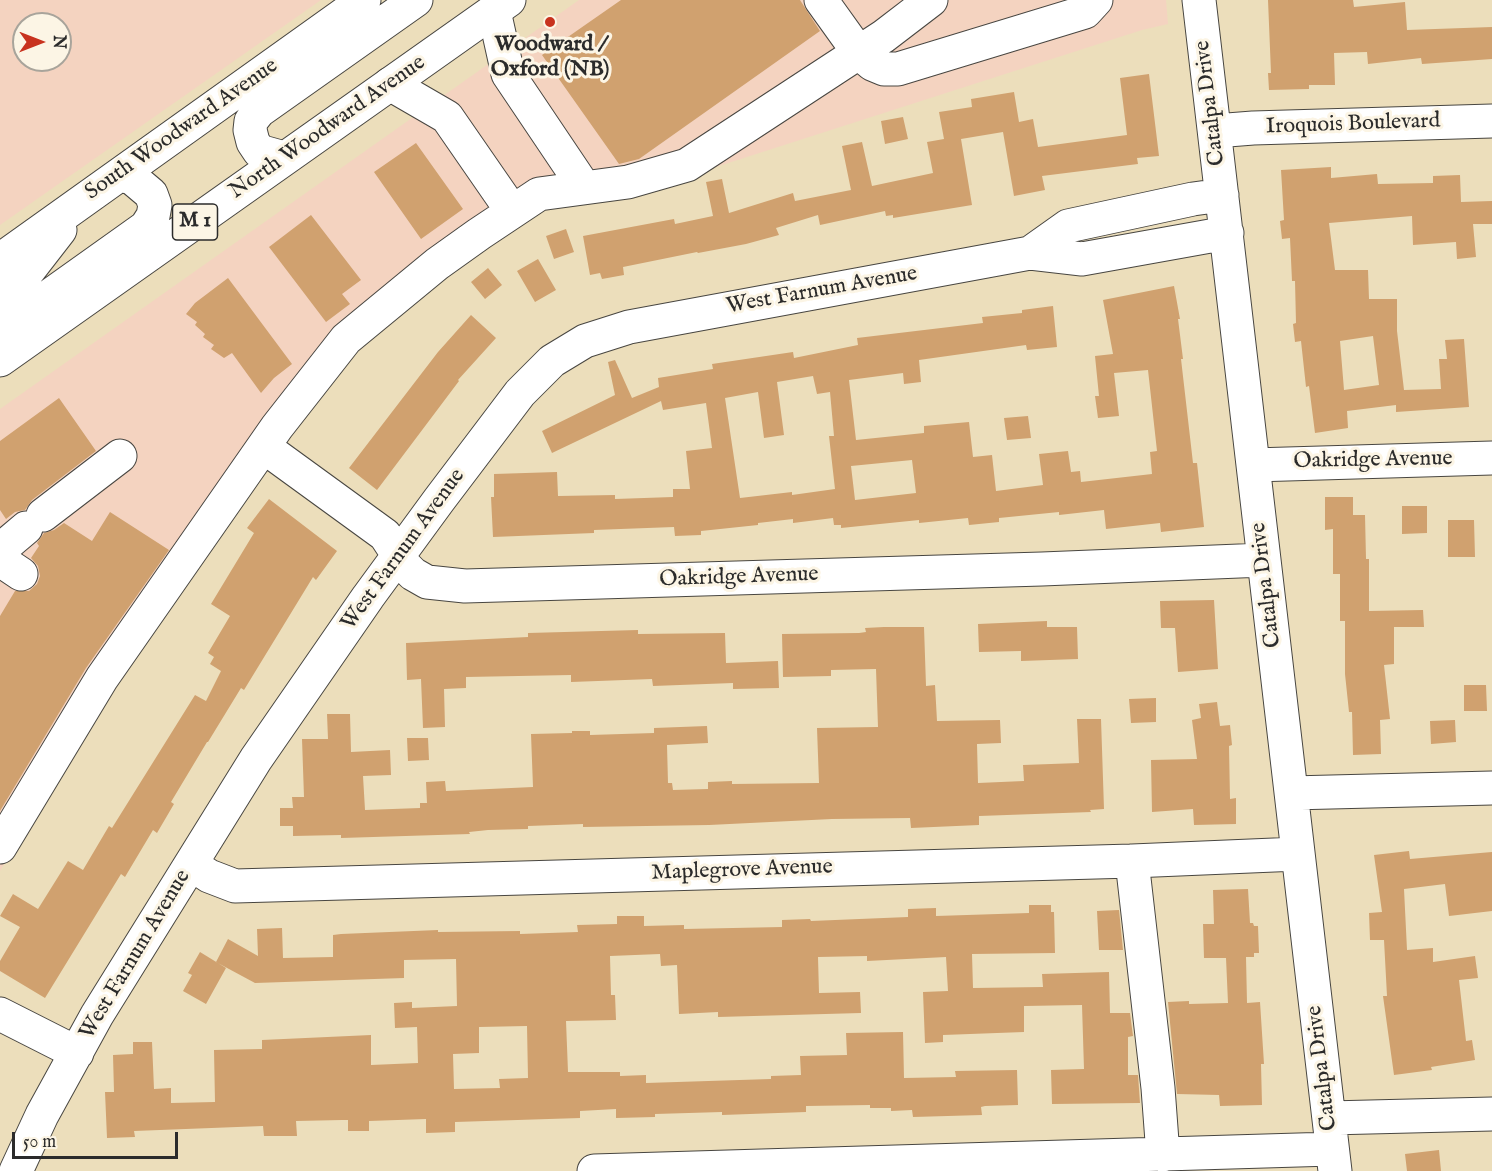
<!DOCTYPE html>
<style>
body{margin:0}
#map{position:relative;width:1492px;height:1171px;overflow:hidden;background:#ecdebb;font-family:"IM FELL English",serif}
canvas{display:block}
.north{position:absolute;left:12px;top:12px;width:60px;height:60px;box-sizing:border-box;background:#fcf5e5;border:2px solid #a8a49b;border-radius:50%;rotate:90deg;font-size:16px;font-weight:700;line-height:24px;text-align:center;color:#2b2b2b}
.north::after{content:'';display:block;margin:auto;width:21px;height:27px;background:#c8321e;clip-path:polygon(50% 0,100% 100%,50% 72%,0 100%)}
.scale{position:absolute;left:12px;top:1132px;width:166px;height:27px;box-sizing:border-box;border:3px solid #2b2b2b;border-top:0;padding-left:8px;font-size:18px;line-height:21px;white-space:nowrap;color:#2b2b2b;-webkit-text-stroke:4px #fcf5e5;paint-order:stroke}
</style>
<div id="map">
<canvas width="1492" height="1171"></canvas>
<div class="north">N</div>
<div class="scale">50 m</div>
</div>
<script>
const ctx = document.querySelector('canvas').getContext('2d');
ctx.lineJoin = 'round';
function fill(path, color) {
  ctx.fillStyle = color;
  ctx.fill(path, 'evenodd');
}
function poly(rows) {
  const path = new Path2D();
  for (const r of rows) {
    path.moveTo(r[0], r[1]);
    for (let i = 2; i < r.length; i += 2) path.lineTo(r[i], r[i + 1]);
  }
  return path;
}
function trace(path, color, width, dash) {
  ctx.strokeStyle = color;
  ctx.lineWidth = width;
  ctx.lineCap = dash ? 'butt' : 'round';
  ctx.setLineDash(dash || []);
  ctx.stroke(path);
}
function label(font, color, halo, rows, align = 'center') {
  ctx.font = font + ' "IM FELL English",serif';
  ctx.lineWidth = 6;
  ctx.setLineDash([]);
  ctx.textBaseline = 'middle';
  ctx.strokeStyle = halo;
  ctx.fillStyle = color;
  for (const [text, x, y, turn = 0] of rows) {
    ctx.save();
    ctx.translate(x, y);
    ctx.rotate((+turn || 0) * Math.PI / 180);
    ctx.textAlign = isNaN(turn) ? turn : align;
    if (halo) ctx.strokeText(text, 0, 0);
    ctx.fillText(text, 0, 0);
    ctx.restore();
  }
}
fill(poly([
 [0,0,321,0,0,225],
 [24,24,60,24,60,60,24,60],
 [579,0,1166,0,1168,24,1142,30,610,201,541,206,348,349,110,695,0,871,0,409]
]), '#f4d3c0');
fill(poly([
 [621,0,800,0,820,31,639,159,619,164,542,55],
 [1268,0,1353,0,1354,7,1405,2,1407,30,1492,27,1492,59,1422,64,1421,58,1368,64,1367,52,1334,53,1335,85,1309,85,1309,89,1269,90,1268,73,1271,73],
 [1149,74,1159,156,1137,158,1138,164,1042,176,1045,190,1014,196,1003,132,961,139,972,205,893,218,893,215,886,216,885,211,820,225,818,215,776,228,779,235,746,244,698,253,697,252,623,267,624,275,602,279,600,273,590,275,583,236,674,219,675,224,713,216,706,182,722,179,729,213,793,193,795,201,851,190,842,146,862,142,872,186,933,173,927,142,944,139,939,112,972,107,971,99,1014,92,1019,122,1033,119,1038,147,1127,135,1120,78],
 [903,117,908,139,885,144,881,121],
 [416,143,463,209,421,239,374,172],
 [1331,167,1331,178,1377,174,1378,184,1433,183,1433,176,1460,175,1461,202,1492,201,1492,224,1473,224,1476,257,1457,259,1456,242,1413,245,1412,216,1329,223,1335,270,1368,270,1369,299,1397,299,1397,331,1404,390,1441,389,1439,359,1447,359,1445,340,1464,339,1469,407,1396,412,1396,405,1347,411,1348,428,1315,433,1309,386,1306,387,1301,341,1295,342,1293,324,1296,323,1295,281,1292,281,1290,238,1282,239,1280,221,1284,220,1281,170],
 [1373,336,1379,385,1344,390,1340,341],
 [311,215,361,280,342,294,350,304,326,322,269,247],
 [566,229,574,252,554,259,546,236],
 [538,259,556,290,535,302,517,271],
 [488,268,502,285,485,299,471,282],
 [228,278,292,364,274,378,261,393,232,353,224,358,211,349,214,345,203,337,205,334,195,325,197,322,186,314,195,303],
 [1174,286,1180,319,1178,319,1183,359,1181,359,1193,463,1197,463,1204,527,1161,532,1160,523,1106,529,1104,510,1059,515,1059,512,999,518,999,522,969,525,968,518,919,523,919,520,841,528,841,525,834,525,833,518,793,523,793,519,758,523,758,525,701,531,701,535,675,536,674,527,594,530,594,533,493,537,491,497,494,497,494,474,557,472,558,496,615,495,615,499,673,497,673,489,690,489,686,451,712,448,706,403,663,410,661,401,552,453,542,431,615,395,608,362,615,360,632,398,659,387,658,378,713,369,712,364,793,352,794,358,858,345,857,338,983,323,982,317,1022,313,1022,310,1053,306,1057,347,1027,350,1026,345,919,360,921,382,904,384,903,373,849,380,856,440,924,433,924,426,969,422,973,457,992,455,996,491,1043,485,1039,454,1068,451,1071,472,1080,471,1081,482,1152,474,1150,452,1157,451,1148,370,1114,373,1119,416,1098,418,1095,396,1099,396,1095,356,1113,354,1103,300],
 [813,376,817,394,830,392,834,436,829,436,835,489,792,495,792,492,740,498,725,398,758,392,764,438,784,435,777,382],
 [912,460,916,493,855,500,851,466],
 [471,315,496,338,458,380,459,381,377,490,349,468,438,352],
 [59,398,96,451,32,500,25,510,15,512,6,519,0,510,0,441],
 [1028,416,1031,438,1007,440,1004,418],
 [1325,497,1353,497,1353,515,1365,515,1366,559,1369,559,1369,611,1423,610,1424,627,1394,627,1394,664,1384,665,1390,719,1380,720,1381,754,1353,755,1352,712,1349,712,1345,674,1345,621,1340,621,1340,574,1333,574,1333,529,1325,530],
 [269,499,337,551,316,580,313,577,244,690,241,688,208,742,207,742,171,802,174,804,157,833,153,830,125,877,121,874,45,998,0,971,0,961,20,927,0,916,13,894,38,909,68,861,83,870,109,826,112,828,195,695,206,701,221,671,210,664,214,657,208,653,230,616,211,604,254,533,247,528],
 [1402,506,1427,506,1427,533,1402,534],
 [110,512,169,550,86,668,0,811,0,616,15,591,29,591,37,584,40,576,38,566,31,558,39,546,37,543,44,533,54,530,64,523,92,541],
 [1448,520,1474,520,1475,557,1448,557],
 [1214,600,1218,669,1178,672,1175,628,1161,628,1160,601],
 [1047,621,1047,627,1077,627,1078,659,1021,661,1021,651,979,652,978,624],
 [884,627,924,627,926,686,935,685,937,721,1000,720,1001,743,977,744,978,783,1024,781,1023,765,1079,763,1077,719,1101,719,1104,809,1090,810,1091,812,979,816,979,825,911,828,910,818,832,819,709,825,583,827,583,824,528,826,528,829,488,830,469,832,470,834,341,838,341,835,293,836,293,826,280,826,280,808,293,808,292,797,304,797,302,739,328,739,327,714,350,714,351,752,390,750,391,775,363,776,365,810,420,808,420,803,427,803,426,782,445,781,446,791,533,787,531,734,572,733,572,731,590,731,590,735,654,733,654,728,707,726,708,743,667,745,668,783,672,783,673,790,708,789,708,782,732,781,732,784,819,783,817,728,878,727,876,669,831,670,831,676,783,677,782,634,859,633,866,632,865,628],
 [638,630,638,634,725,633,726,663,778,661,779,688,733,689,733,683,653,686,652,679,571,682,571,675,466,677,466,688,444,689,445,727,423,728,421,679,407,680,406,643,528,637,528,633],
 [1464,685,1486,685,1487,711,1464,711],
 [1156,698,1156,722,1131,723,1129,699],
 [1217,702,1220,726,1230,725,1232,745,1229,746,1230,799,1236,798,1236,824,1194,825,1193,809,1152,812,1151,760,1197,759,1192,720,1201,718,1199,704],
 [1455,720,1456,742,1431,744,1430,721],
 [407,738,428,738,429,760,408,761],
 [1409,851,1410,859,1492,852,1492,911,1449,916,1445,884,1404,889,1407,950,1433,948,1433,962,1475,956,1478,978,1459,980,1466,1041,1472,1040,1475,1060,1431,1067,1432,1070,1394,1075,1383,996,1387,996,1384,940,1370,940,1369,913,1382,912,1374,855],
 [1248,889,1250,923,1253,923,1254,926,1258,926,1259,953,1254,953,1254,957,1246,957,1247,1003,1260,1002,1264,1064,1261,1064,1262,1105,1220,1106,1219,1095,1177,1094,1168,1002,1189,1001,1189,1004,1228,1003,1226,958,1204,958,1203,924,1214,924,1213,890],
 [1029,905,1051,905,1051,912,1054,912,1055,953,972,954,973,988,1043,987,1042,974,1109,972,1110,1013,1130,1013,1133,1036,1128,1037,1128,1075,1138,1075,1140,1103,1052,1104,1051,1070,1084,1069,1082,1005,1024,1006,1024,1032,943,1035,943,1042,925,1043,923,992,948,991,946,957,867,961,867,956,818,957,819,993,860,992,861,1013,718,1017,718,1012,679,1014,677,965,661,966,660,954,610,956,611,995,615,995,616,1020,566,1021,568,1072,620,1072,620,1076,646,1075,646,1083,771,1079,771,1076,801,1075,800,1056,847,1055,846,1033,903,1032,904,1078,956,1077,955,1071,1017,1070,1018,1105,985,1106,981,1107,982,1115,913,1117,912,1110,891,1111,891,1108,870,1108,870,1105,806,1106,806,1112,722,1115,722,1112,655,1114,655,1117,616,1118,616,1109,580,1111,580,1118,455,1122,455,1132,426,1133,426,1119,369,1121,369,1131,348,1131,348,1120,342,1120,296,1121,297,1136,264,1136,263,1126,134,1131,135,1137,107,1138,105,1092,114,1092,113,1055,133,1054,133,1042,152,1042,154,1089,171,1088,171,1103,215,1102,214,1050,262,1049,262,1040,371,1035,371,1065,418,1063,417,1027,395,1028,394,1003,412,1002,412,1008,457,1006,456,959,404,960,404,978,255,983,216,962,228,939,258,956,257,929,282,928,283,958,333,957,333,935,341,934,438,930,438,932,520,931,520,934,578,932,577,925,617,924,617,916,644,916,644,926,684,925,684,929,782,927,782,920,810,919,811,921,908,917,908,909,936,908,936,916,1029,913],
 [527,1026,528,1078,499,1079,500,1088,454,1089,453,1054,479,1053,479,1027],
 [1119,910,1123,950,1099,950,1097,911],
 [200,952,226,968,206,1004,183,991,192,975,188,973],
 [1439,1150,1441,1171,1407,1171,1405,1154]
]), '#d0a16f');
const minor = poly([
 [821,0,859,53,872,64,884,69,898,69,1085,12,1096,0],
 [1199,0,1335,1171],
 [494,11,508,74,584,187],
 [390,84,447,117,512,211],
 [1215,131,1253,128,1492,121],
 [1030,253,1068,226,1193,199,1222,195],
 [264,447,385,535,406,567,413,574,427,582,465,586,1042,569,1264,560],
 [1253,465,1492,458],
 [43,515,120,456],
 [0,550,26,528],
 [0,560,21,574],
 [1291,793,1492,788],
 [0,847,102,678,277,427,346,339,437,264,479,234,539,194,628,182,687,165,884,36,931,0],
 [1132,861,1158,1088,1163,1155],
 [191,864,209,876,235,886,1132,861,1298,854],
 [0,1014,77,1053],
 [1329,1118,1492,1114],
 [16,1171,42,1115,97,1015,256,759,368,597,439,500,520,393,552,361,585,341,629,327,1030,253,1082,259,1227,233],
 [594,1171,1332,1149]
]);
const major = poly([
 [284,158,259,151,253,142,250,130,251,121,259,111,416,0],
 [0,260,364,0],
 [0,295,22,279,60,230],
 [0,331,146,227,153,216,155,205,151,194,132,178,119,175],
 [0,360,509,0]
]);
trace(minor, '#484641', 35);
trace(major, '#484641', 35);
trace(minor, '#fff', 33);
trace(major, '#fff', 33);
for (const [x, y, r, color] of [
 [550,22,6,"#c8321e"]
]) {
  const dot = new Path2D();
  dot.arc(x, y, r, 0, 2 * Math.PI);
  ctx.fillStyle = color;
  ctx.fill(dot);
  trace(dot, '#fcf5e5', 2);
}
for (const [x, y, w] of [
 [195,222,45]
]) {
  const box = new Path2D();
  box.roundRect(x - w / 2, y - 18, w, 36, 4.5);
  ctx.fillStyle = '#fcf5e5';
  ctx.fill(box);
  trace(box, '#2b2b2b', 1.5);
}
label('bold 21px', '#2b2b2b', null, [
 ["M 1",195,222]
]);
label('bold 22px', '#2b2b2b', '#fcf5e5', [
 ["Woodward /",550,45],
 ["Oxford (NB)",550,70]
]);
label('22px', '#2b2b2b', '#fcf5e5', [
 ["Catalpa Drive",1211,103,-97],
 ["Iroquois Boulevard",1353,125,-2],
 ["North Woodward Avenue",328,128,-35],
 ["South Woodward Avenue",182,130,-35],
 ["West Farnum Avenue",822,291,-10],
 ["Oakridge Avenue",1373,461,-1],
 ["West Farnum Avenue",404,550,-54],
 ["Oakridge Avenue",739,578,-2],
 ["Catalpa Drive",1267,585,-97],
 ["Maplegrove Avenue",742,871,-2],
 ["West Farnum Avenue",136,955,-59],
 ["Catalpa Drive",1323,1068,-97]
]);
</script>
